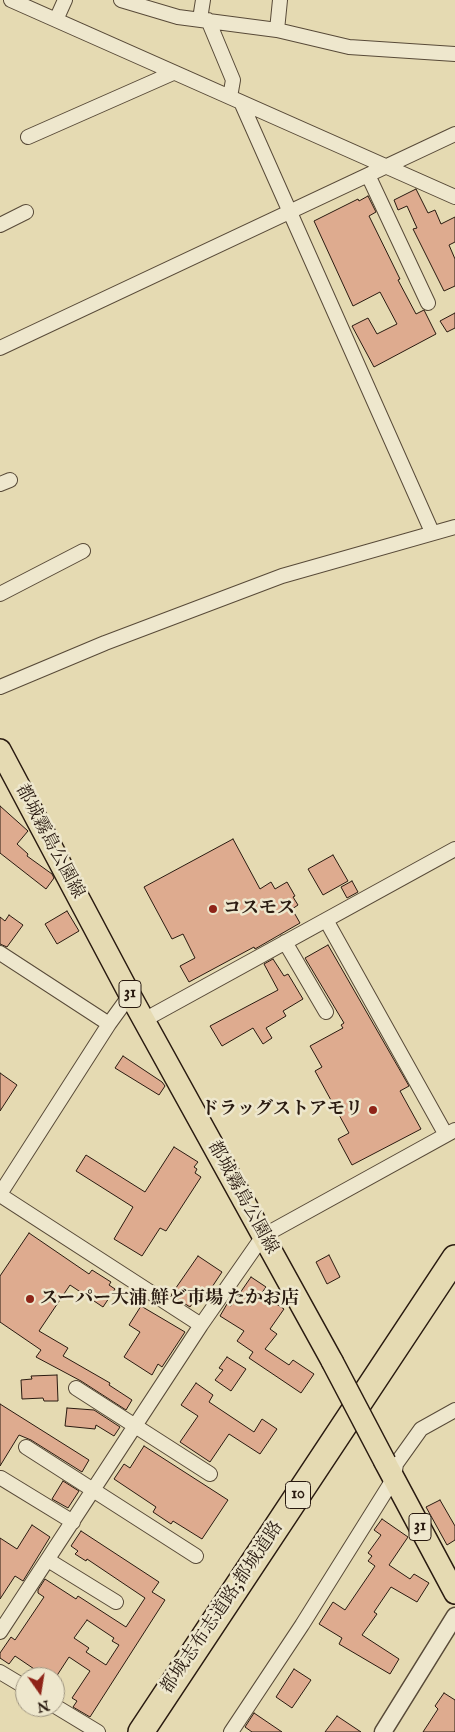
<!DOCTYPE html>
<meta charset="utf-8">
<style>
body{margin:0}
#map{position:relative;width:455px;height:1732px;overflow:hidden;background:#e5dab2;font-family:"IM FELL English",serif}
canvas{display:block}
.north{position:absolute;left:15px;top:1667px;width:50px;height:50px;box-sizing:border-box;background:#eee7cd;border:1px solid #9f9581;border-radius:50%;rotate:167deg;font-size:14px;font-weight:700;line-height:20px;text-align:center;color:#291a10}
.north::after{content:'';display:block;margin:auto;width:18px;height:22px;background:#8f2418;clip-path:polygon(50% 0,100% 100%,50% 72%,0 100%)}
</style>
<div id="map">
<canvas width="455" height="1732"></canvas>
<div class="north">N</div>
</div>
<script>
const ctx = document.querySelector('canvas').getContext('2d');
ctx.lineJoin = 'round';
function fill(path, color) {
  ctx.fillStyle = color;
  ctx.fill(path, 'evenodd');
}
function poly(rows) {
  const path = new Path2D();
  for (const r of rows) {
    path.moveTo(r[0], r[1]);
    for (let i = 2; i < r.length; i += 2) path.lineTo(r[i], r[i + 1]);
  }
  return path;
}
function trace(path, color, width, dash) {
  ctx.strokeStyle = color;
  ctx.lineWidth = width;
  ctx.lineCap = dash ? 'butt' : 'round';
  ctx.setLineDash(dash || []);
  ctx.stroke(path);
}
function label(font, color, halo, rows, align = 'center') {
  ctx.font = font + ' "IM FELL English","Noto Serif JP",serif';
  ctx.lineWidth = 5;
  ctx.setLineDash([]);
  ctx.textBaseline = 'middle';
  ctx.strokeStyle = halo;
  ctx.fillStyle = color;
  for (const [text, x, y, turn = 0] of rows) {
    ctx.save();
    ctx.translate(x, y);
    ctx.rotate((+turn || 0) * Math.PI / 180);
    ctx.textAlign = isNaN(turn) ? turn : align;
    if (halo) ctx.strokeText(text, 0, 0);
    ctx.fillText(text, 0, 0);
    ctx.restore();
  }
}
const building = poly([
 [416,189,428,213,435,210,441,224,455,217,455,242,449,245,455,259,455,286,444,291,413,229,417,228,407,206,398,210,394,200,416,189],
 [368,196,376,212,369,216,400,279,398,280,416,314,424,310,436,334,374,367,352,326,368,318,377,334,397,324,380,292,353,306,314,221,358,199,359,201,368,196],
 [455,313,455,328,447,332,440,321,455,313],
 [0,806,28,831,17,844,28,854,27,856,52,874,54,878,46,889,0,853,0,806],
 [233,839,260,889,271,882,275,889,287,882,295,896,293,897,298,905,292,909,300,923,255,949,254,947,189,982,180,966,195,958,183,934,172,939,144,887,233,839],
 [333,855,348,881,323,895,308,869,333,855],
 [352,881,358,892,347,898,341,887,352,881],
 [67,911,79,931,57,944,45,924,67,911],
 [9,915,23,925,7,947,0,944,0,917,5,921,9,915],
 [328,945,409,1086,400,1091,421,1129,352,1165,338,1139,349,1133,315,1071,322,1067,310,1046,343,1028,341,1025,344,1023,305,958,328,945],
 [273,959,284,976,288,974,303,999,283,1011,286,1016,266,1028,272,1038,263,1044,253,1028,222,1046,210,1026,278,990,264,964,273,959],
 [123,1056,162,1082,165,1086,159,1095,115,1068,123,1056],
 [0,1073,17,1085,0,1111,0,1073],
 [174,1147,198,1162,194,1167,197,1169,195,1173,201,1177,166,1231,160,1228,142,1256,114,1239,133,1207,76,1171,86,1155,145,1192,174,1147],
 [29,1233,89,1274,92,1270,111,1282,109,1285,115,1289,103,1307,70,1285,39,1331,68,1348,63,1356,110,1383,109,1385,132,1400,126,1410,81,1381,36,1357,41,1350,0,1322,0,1276,29,1233],
 [329,1255,340,1277,327,1284,316,1262,329,1255],
 [198,1256,222,1272,204,1299,198,1295,190,1307,171,1295,198,1256],
 [251,1277,266,1287,261,1294,284,1309,270,1329,277,1334,265,1349,289,1365,293,1360,314,1374,301,1393,249,1358,253,1352,237,1341,244,1331,220,1316,227,1304,231,1306,251,1277],
 [141,1306,185,1332,162,1367,158,1364,152,1375,124,1357,140,1332,129,1325,141,1306],
 [227,1357,246,1369,231,1391,215,1380,223,1370,219,1368,227,1357],
 [57,1375,58,1401,44,1401,43,1398,22,1399,21,1380,32,1379,31,1376,57,1375],
 [196,1383,213,1395,209,1402,254,1432,262,1419,277,1429,260,1454,229,1434,210,1462,180,1442,198,1416,181,1405,196,1383],
 [0,1404,89,1460,82,1472,31,1440,19,1435,0,1466,0,1404],
 [67,1408,94,1410,120,1427,114,1436,96,1425,95,1429,65,1426,67,1408],
 [144,1446,228,1500,202,1539,173,1521,171,1524,153,1512,156,1507,114,1479,124,1464,130,1468,144,1446],
 [63,1481,79,1491,68,1508,52,1499,63,1481],
 [440,1500,455,1526,455,1540,447,1545,426,1507,440,1500],
 [382,1519,408,1537,389,1565,410,1579,414,1574,429,1583,417,1602,391,1587,374,1612,377,1614,362,1635,399,1659,390,1674,339,1644,342,1638,319,1624,333,1602,345,1610,375,1566,368,1561,372,1556,368,1553,381,1535,374,1530,382,1519],
 [32,1525,50,1537,23,1581,15,1576,0,1599,0,1538,17,1549,32,1525],
 [81,1531,159,1582,152,1592,165,1600,90,1717,73,1707,77,1701,72,1698,90,1671,69,1657,56,1677,46,1677,15,1656,9,1664,0,1658,0,1653,11,1637,15,1640,44,1597,38,1593,38,1590,45,1579,76,1599,78,1596,126,1627,145,1598,87,1559,86,1561,75,1554,78,1551,71,1546,81,1531],
 [87,1620,114,1638,112,1641,119,1645,106,1665,86,1652,89,1648,74,1638,87,1620],
 [294,1669,311,1680,292,1708,276,1697,294,1669],
 [444,1693,455,1700,455,1732,423,1732,438,1709,435,1706,444,1693],
 [254,1713,282,1732,252,1732,245,1727,254,1713],
 [337,1716,361,1732,325,1732,337,1716]
]);
fill(building, '#deab8f');
trace(building, '#291a10', 1);
const minor = poly([
 [11,0,455,197],
 [121,0,178,17,277,30,349,47,455,54],
 [200,19,203,0],
 [56,20,65,0],
 [208,20,233,80,230,97],
 [277,30,280,0],
 [241,102,432,532],
 [28,137,173,73],
 [368,175,428,303],
 [0,225,26,212],
 [0,348,455,134],
 [0,484,10,480],
 [0,594,83,551],
 [0,687,105,643,282,576,455,527],
 [326,920,446,1135],
 [285,942,326,1012],
 [0,953,109,1024,0,1194],
 [144,1020,455,849],
 [109,1024,130,995],
 [0,1195,201,1325],
 [76,1388,210,1474],
 [26,1447,196,1556],
 [1,1478,73,1522],
 [48,1560,116,1602],
 [0,1632,201,1325,263,1236,455,1130],
 [0,1672,25,1687],
 [55,1706,98,1732],
 [231,1732,302,1625,394,1478,396,1464,421,1429,455,1410]
]);
const tertiary = poly([
 [383,1732,455,1616]
]);
const primary = poly([
 [0,750,130,995,332,1361],
 [385,1462,455,1593]
]);
const motorway = poly([
 [141,1732,455,1258]
]);
trace(minor, '#584a38', 16);
trace(tertiary, '#584a38', 19);
trace(primary, '#291a10', 24);
trace(motorway, '#291a10', 28);
trace(minor, '#eee7cd', 14);
trace(tertiary, '#eee7cd', 16);
trace(primary, '#e5dab2', 21);
trace(motorway, '#e5dab2', 25);
const primaryBridge = poly([
 [332,1361,385,1462]
]);
trace(primaryBridge, '#291a10', 24, []);
trace(primaryBridge, '#e5dab2', 21);
for (const [x, y, r, color] of [
 [213,909,5,"#8f2418"],
 [373,1110,5,"#8f2418"],
 [30,1299,5,"#8f2418"]
]) {
  const dot = new Path2D();
  dot.arc(x, y, r, 0, 2 * Math.PI);
  ctx.fillStyle = color;
  ctx.fill(dot);
  trace(dot, '#eee7cd', 2);
}
for (const [x, y, w] of [
 [130,994,22],
 [298,1495,25],
 [420,1527,22]
]) {
  const box = new Path2D();
  box.roundRect(x - w / 2, y - 13.5, w, 27, 4);
  ctx.fillStyle = '#eee7cd';
  ctx.fill(box);
  trace(box, '#291a10', 1);
}
label('bold 16px', '#291a10', null, [
 ["31",130,994],
 ["10",298,1495],
 ["31",420,1527]
]);
label('18px', '#291a10', '#eee7cd', [
 ["都城霧島公園線",49,842,62],
 ["都城霧島公園線",242,1198,61],
 ["都城志布志道路;都城道路",223,1608,-56]
]);
label('bold 18px', '#291a10', '#eee7cd', [
 ["コスモス",223,909],
 ["ドラッグストアモリ",363,1110,"right"],
 ["スーパー大浦 鮮ど市場 たかお店",40,1299]
], 'left');
</script>
